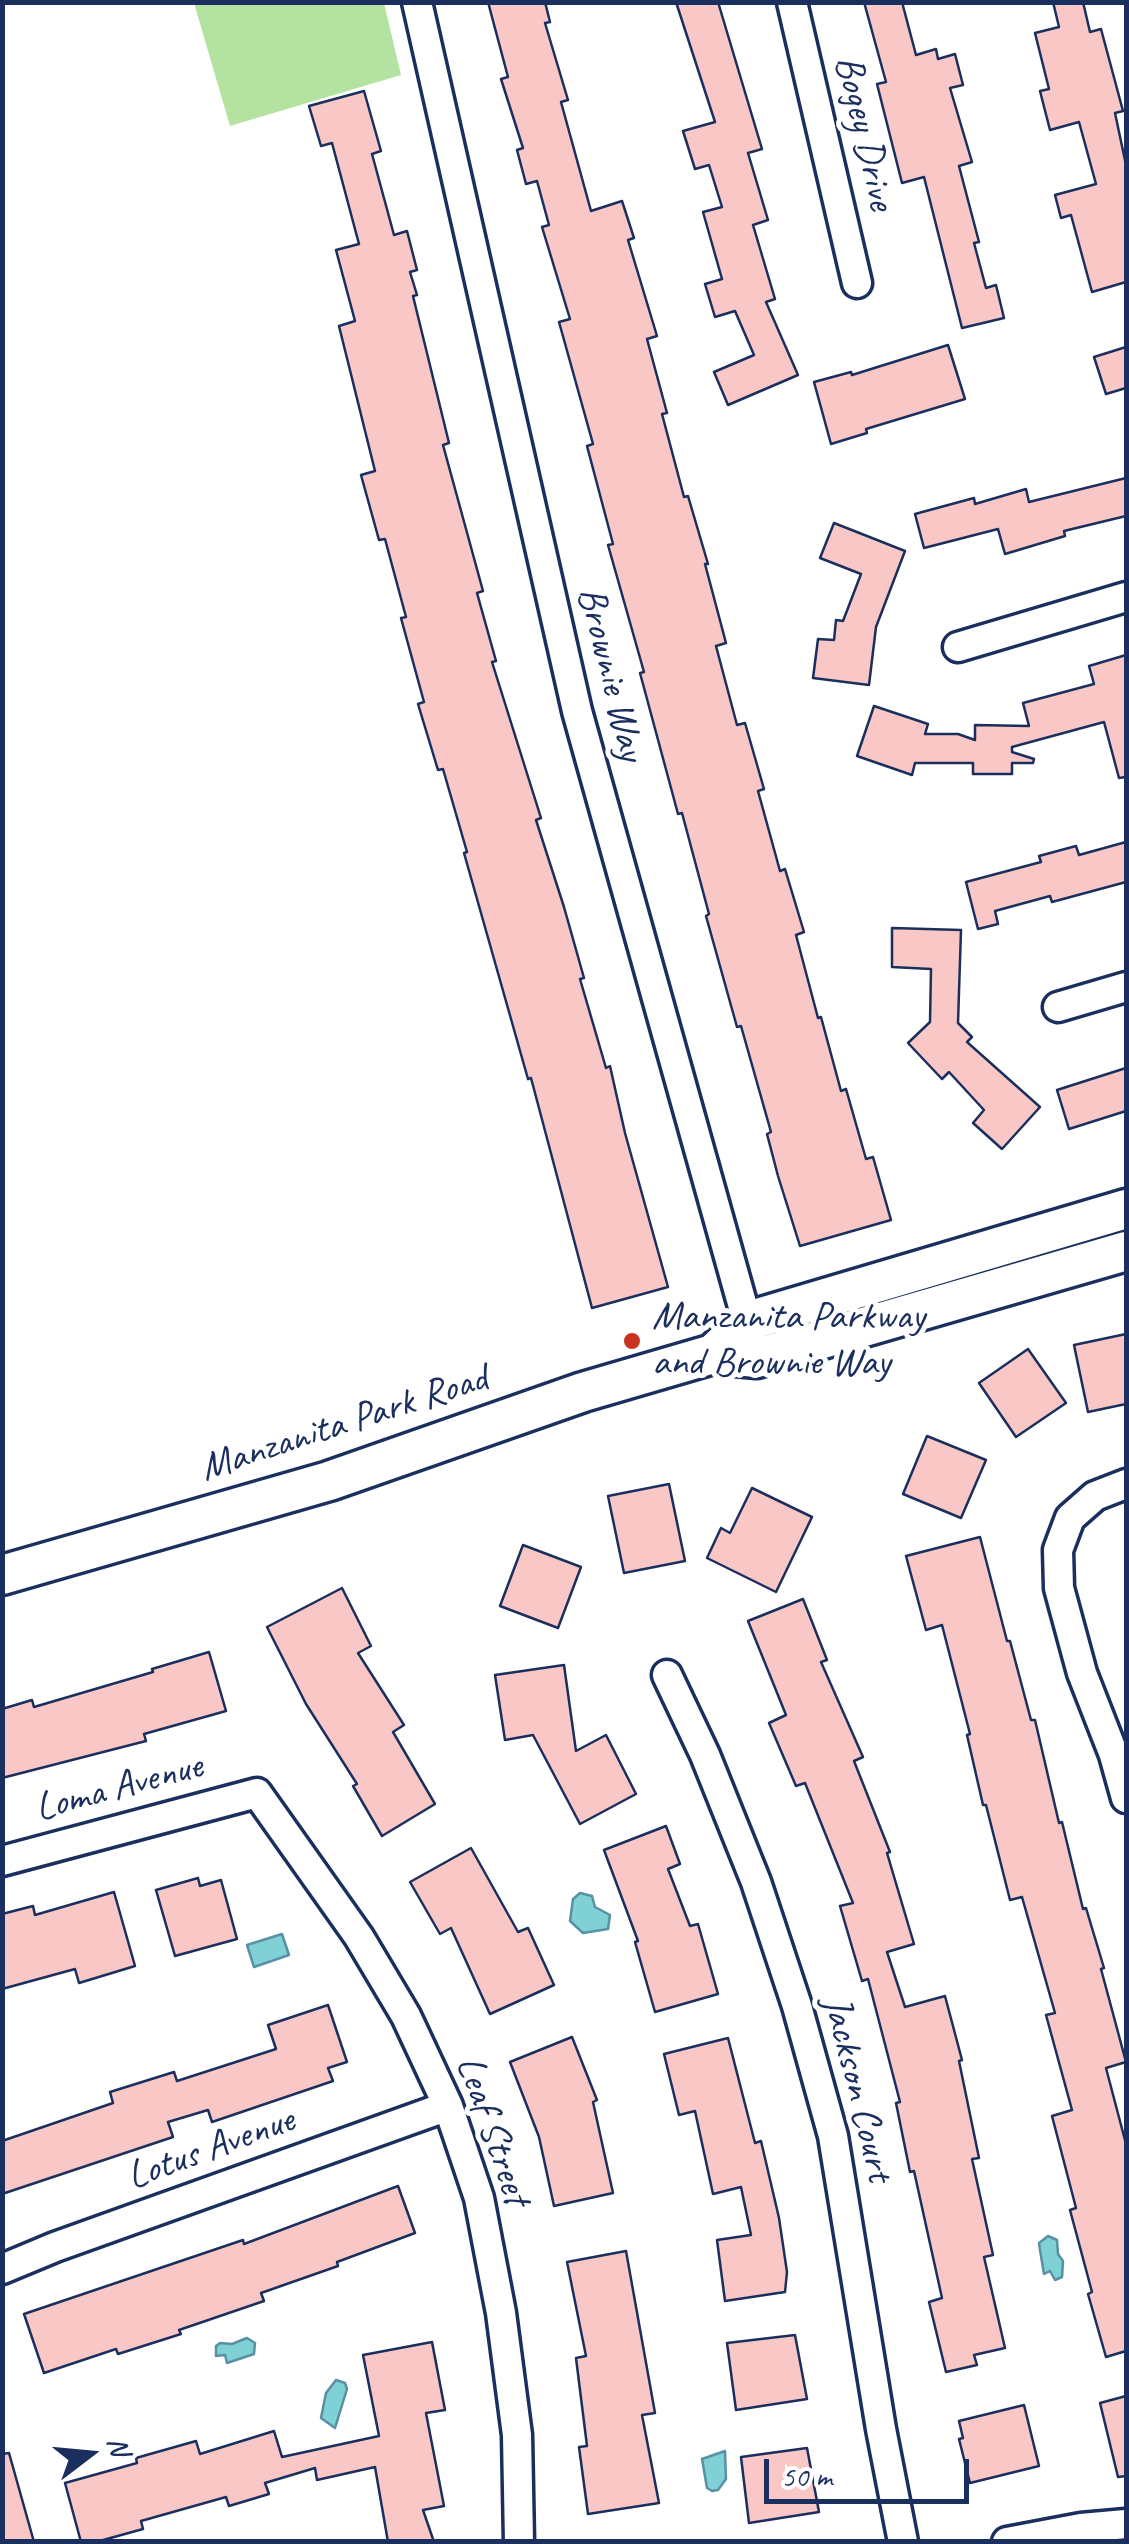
<!DOCTYPE html>
<style>
body{margin:0}
#map{position:relative;width:1129px;height:2544px;overflow:hidden;background:#fff;font-family:Caveat,sans-serif}
canvas{display:block}
.frame{position:absolute;inset:0;border:5px solid #1b2f5e;pointer-events:none}
.north{position:absolute;left:40px;top:2404px;width:100px;height:100px;-webkit-text-stroke:8px #fff;paint-order:stroke;rotate:74deg;font-size:28px;font-weight:700;line-height:40px;text-align:center;color:#1b2f5e}
.north::after{content:'';display:block;margin:auto;width:35px;height:45px;background:#1b2f5e;clip-path:polygon(50% 0,100% 100%,50% 72%,0 100%)}
.scale{position:absolute;left:764px;top:2459px;width:205px;height:45px;box-sizing:border-box;border:5px solid #1b2f5e;border-top:0;padding-left:12px;font-size:30px;line-height:35px;white-space:nowrap;color:#1b2f5e;-webkit-text-stroke:8px #fff;paint-order:stroke}
</style>
<div id="map">
<canvas width="1129" height="2544"></canvas>
<div class="frame"></div>
<div class="north">N</div>
<div class="scale">50 m</div>
</div>
<script>
const ctx = document.querySelector('canvas').getContext('2d');
ctx.lineJoin = 'round';
function fill(path, color) {
  ctx.fillStyle = color;
  ctx.fill(path, 'evenodd');
}
function poly(rows) {
  const path = new Path2D();
  for (const r of rows) {
    path.moveTo(r[0], r[1]);
    for (let i = 2; i < r.length; i += 2) path.lineTo(r[i], r[i + 1]);
  }
  return path;
}
function trace(path, color, width, dash) {
  ctx.strokeStyle = color;
  ctx.lineWidth = width;
  ctx.lineCap = dash ? 'butt' : 'round';
  ctx.setLineDash(dash || []);
  ctx.stroke(path);
}
function label(font, color, halo, rows, align = 'center') {
  ctx.font = font + ' Caveat,sans-serif';
  ctx.lineWidth = 10;
  ctx.setLineDash([]);
  ctx.textBaseline = 'middle';
  ctx.strokeStyle = halo;
  ctx.fillStyle = color;
  for (const [text, x, y, turn = 0] of rows) {
    ctx.save();
    ctx.translate(x, y);
    ctx.rotate((+turn || 0) * Math.PI / 180);
    ctx.textAlign = isNaN(turn) ? turn : align;
    if (halo) ctx.strokeText(text, 0, 0);
    ctx.fillText(text, 0, 0);
    ctx.restore();
  }
}
fill(poly([
 [194,3,384,3,401,75,230,126]
]), '#b4e2a1');
const water = poly([
 [580,1893,592,1896,595,1907,610,1915,608,1929,583,1933,570,1921,573,1899,580,1893],
 [282,1934,289,1955,254,1967,247,1945,282,1934],
 [1048,2236,1057,2240,1058,2254,1063,2261,1062,2277,1055,2280,1050,2271,1044,2274,1040,2250,1039,2243,1048,2236],
 [247,2338,255,2343,254,2354,227,2363,225,2355,216,2356,216,2346,220,2343,232,2344,247,2338],
 [336,2380,345,2383,347,2389,335,2428,321,2418,326,2393,336,2380],
 [725,2451,726,2479,718,2490,712,2491,707,2488,702,2459,725,2451]
]);
fill(water, '#80d1d6');
trace(water, '#5890a6', 2.5);
const building = poly([
 [488,2,545,2,550,22,545,23,568,100,561,102,591,211,622,201,634,238,628,240,657,336,647,339,667,413,662,414,684,497,688,496,708,564,705,564,726,643,716,646,737,725,745,723,764,789,758,791,780,871,785,869,804,932,796,935,818,1018,821,1017,841,1091,846,1089,866,1159,873,1157,891,1220,800,1246,778,1176,767,1134,771,1132,741,1026,737,1027,706,916,709,914,682,813,678,814,640,673,644,672,608,545,613,544,587,446,593,444,559,322,570,319,542,227,549,225,537,181,526,184,517,150,523,148,501,79,508,77,488,2],
 [676,2,718,2,762,149,748,153,768,220,753,225,775,299,766,302,798,375,728,405,714,372,754,355,735,311,715,317,705,284,722,279,703,212,722,207,709,165,695,169,683,131,715,122,676,2],
 [864,2,902,2,916,55,936,49,938,59,955,54,963,85,950,88,972,162,959,166,979,242,974,243,986,288,996,285,1004,318,962,328,924,177,902,183,877,84,886,82,864,2],
 [1053,2,1083,2,1090,32,1101,29,1123,111,1115,113,1126,165,1126,282,1092,292,1071,215,1061,218,1055,195,1096,184,1079,122,1050,130,1040,91,1049,89,1035,33,1059,27,1053,2],
 [364,91,381,151,372,154,394,235,407,231,417,270,410,272,417,295,413,296,449,443,443,445,483,591,477,593,496,661,492,662,541,818,536,820,564,907,584,978,580,979,606,1068,610,1066,625,1133,668,1287,592,1308,531,1078,528,1079,464,853,467,852,443,769,438,770,418,704,424,702,401,618,406,617,385,539,379,540,361,475,375,471,339,326,355,321,336,250,359,244,332,143,321,146,309,106,364,91],
 [948,345,965,399,866,429,867,433,831,444,814,382,851,372,852,375,948,345],
 [1126,347,1126,388,1106,394,1094,357,1126,347],
 [1126,478,1126,516,1064,531,1065,536,1005,554,998,529,924,548,915,514,974,498,975,504,1026,489,1029,502,1126,478],
 [834,523,905,551,876,627,869,685,813,678,818,639,834,640,836,620,843,621,861,574,820,558,834,523],
 [1126,655,1126,777,1119,778,1104,722,1012,747,1012,752,1034,759,1033,763,1012,763,1012,774,973,774,973,763,915,763,912,775,857,756,874,706,928,724,925,734,958,734,975,740,975,725,1029,726,1023,703,1094,684,1089,666,1126,655],
 [1126,842,1126,882,1052,902,1050,896,995,911,998,924,978,929,966,882,1041,862,1039,856,1076,846,1079,855,1126,842],
 [892,928,961,930,958,1023,972,1037,967,1042,1040,1107,1002,1149,973,1123,984,1110,949,1072,942,1079,908,1043,930,1022,931,969,892,967,892,928],
 [1126,1068,1126,1111,1069,1129,1057,1090,1126,1068],
 [1126,1334,1126,1404,1088,1412,1074,1345,1126,1334],
 [1028,1349,1066,1403,1016,1437,979,1383,1028,1349],
 [927,1436,986,1460,961,1518,903,1494,927,1436],
 [669,1484,685,1561,624,1573,608,1496,669,1484],
 [752,1488,812,1517,776,1592,707,1558,721,1528,730,1533,752,1488],
 [980,1537,1007,1641,1010,1641,1031,1720,1035,1720,1059,1823,1062,1822,1083,1909,1086,1908,1104,1968,1101,1969,1126,2062,1106,2068,1126,2144,1126,2351,1106,2357,1088,2294,1092,2292,1070,2210,1076,2208,1052,2116,1072,2110,1046,2015,1055,2013,1022,1897,1010,1900,986,1805,983,1805,967,1735,970,1734,942,1625,926,1630,906,1556,980,1537],
 [523,1545,581,1567,558,1628,500,1606,523,1545],
 [342,1588,371,1646,358,1653,404,1725,393,1732,435,1804,382,1836,353,1786,357,1784,306,1704,267,1627,342,1588],
 [803,1599,827,1660,821,1662,863,1757,854,1761,890,1852,887,1853,914,1944,887,1952,905,2007,945,1996,962,2060,959,2061,979,2158,972,2159,993,2255,984,2257,1005,2348,974,2355,977,2365,946,2372,929,2302,942,2298,914,2171,910,2172,896,2103,900,2102,868,1979,862,1981,840,1906,853,1903,805,1783,796,1786,769,1723,786,1715,748,1621,803,1599],
 [209,1652,226,1711,144,1734,146,1741,2,1778,2,1709,32,1700,34,1707,153,1672,152,1669,209,1652],
 [564,1665,576,1751,606,1735,636,1794,580,1824,533,1735,505,1740,495,1675,564,1665],
 [666,1826,680,1864,668,1869,690,1926,698,1924,718,1994,655,2012,635,1942,638,1941,604,1850,666,1826],
 [471,1848,518,1932,528,1928,554,1985,490,2014,451,1928,440,1934,410,1882,471,1848],
 [198,1878,200,1886,221,1880,237,1939,175,1956,156,1890,198,1878],
 [114,1892,135,1966,79,1983,75,1969,2,1989,2,1914,33,1906,35,1915,114,1892],
 [328,2005,347,2062,328,2068,333,2081,212,2122,208,2110,168,2122,173,2137,2,2194,2,2141,113,2103,110,2092,174,2072,177,2081,276,2049,268,2025,328,2005],
 [572,2037,597,2100,593,2102,613,2193,554,2206,539,2137,510,2062,572,2037],
 [728,2038,755,2143,761,2141,779,2218,787,2272,785,2292,725,2301,717,2240,751,2235,741,2187,713,2194,695,2111,679,2115,664,2054,728,2038],
 [398,2186,415,2233,337,2262,338,2266,261,2293,264,2301,179,2330,181,2334,118,2354,116,2349,44,2373,24,2314,243,2240,244,2244,398,2186],
 [626,2251,655,2413,642,2415,659,2503,588,2514,579,2447,587,2446,576,2358,586,2356,567,2262,626,2251],
 [795,2335,807,2399,736,2410,727,2343,795,2335],
 [432,2342,445,2410,426,2413,444,2506,423,2510,434,2542,388,2542,375,2467,317,2480,315,2468,265,2483,269,2494,229,2506,226,2497,141,2521,143,2529,96,2542,81,2542,65,2483,137,2463,136,2458,196,2441,200,2454,274,2431,282,2457,379,2436,363,2355,432,2342],
 [1126,2396,1126,2476,1118,2477,1100,2403,1126,2396],
 [1024,2405,1039,2466,970,2483,959,2439,963,2438,959,2421,1024,2405],
 [807,2448,819,2512,749,2523,741,2457,807,2448],
 [9,2453,34,2542,2,2542,2,2454,9,2453]
]);
fill(building, '#f9c8c6');
trace(building, '#1b2f5e', 2.5);
const street = poly([
 [417,2,577,711,752,1339],
 [792,2,857,283],
 [958,647,1126,597],
 [1058,1007,1126,987],
 [1126,1484,1095,1496,1070,1518,1058,1550,1059,1588,1082,1673,1114,1755,1126,1798],
 [667,1675,705,1755,756,1882,797,2006,833,2136,881,2429,903,2542],
 [2,1861,257,1793,359,1937,406,2016,448,2106,479,2198,501,2313,517,2435,519,2542],
 [2,2269,55,2247,448,2106],
 [1007,2542,1081,2528,1126,2524]
]);
const secondary = poly([
 [713,1354,748,1321,1126,1209],
 [2,1575,329,1481,583,1392,713,1354,757,1358,1126,1251]
]);
trace(street, '#1b2f5e', 35);
trace(secondary, '#1b2f5e', 45);
trace(street, '#fff', 28);
trace(secondary, '#fff', 38);
for (const [x, y, r, color] of [
 [632,1341,10,"#c8321e"]
]) {
  const dot = new Path2D();
  dot.arc(x, y, r, 0, 2 * Math.PI);
  ctx.fillStyle = color;
  ctx.fill(dot);
  trace(dot, '#fff', 4);
}
label('40px', '#1b2f5e', '#fff', [
 ["Bogey Drive",864,133,77],
 ["Brownie Way",610,674,76],
 ["Manzanita Park Road",344,1424,-18],
 ["Loma Avenue",119,1788,-15],
 ["Jackson Court",857,2089,76],
 ["Leaf Street",492,2131,71],
 ["Lotus Avenue",211,2149,-20]
]);
label('40px', '#1b2f5e', '#fff', [
 ["Manzanita Parkway",652,1318],
 ["and Brownie Way",652,1364]
], 'left');
</script>
